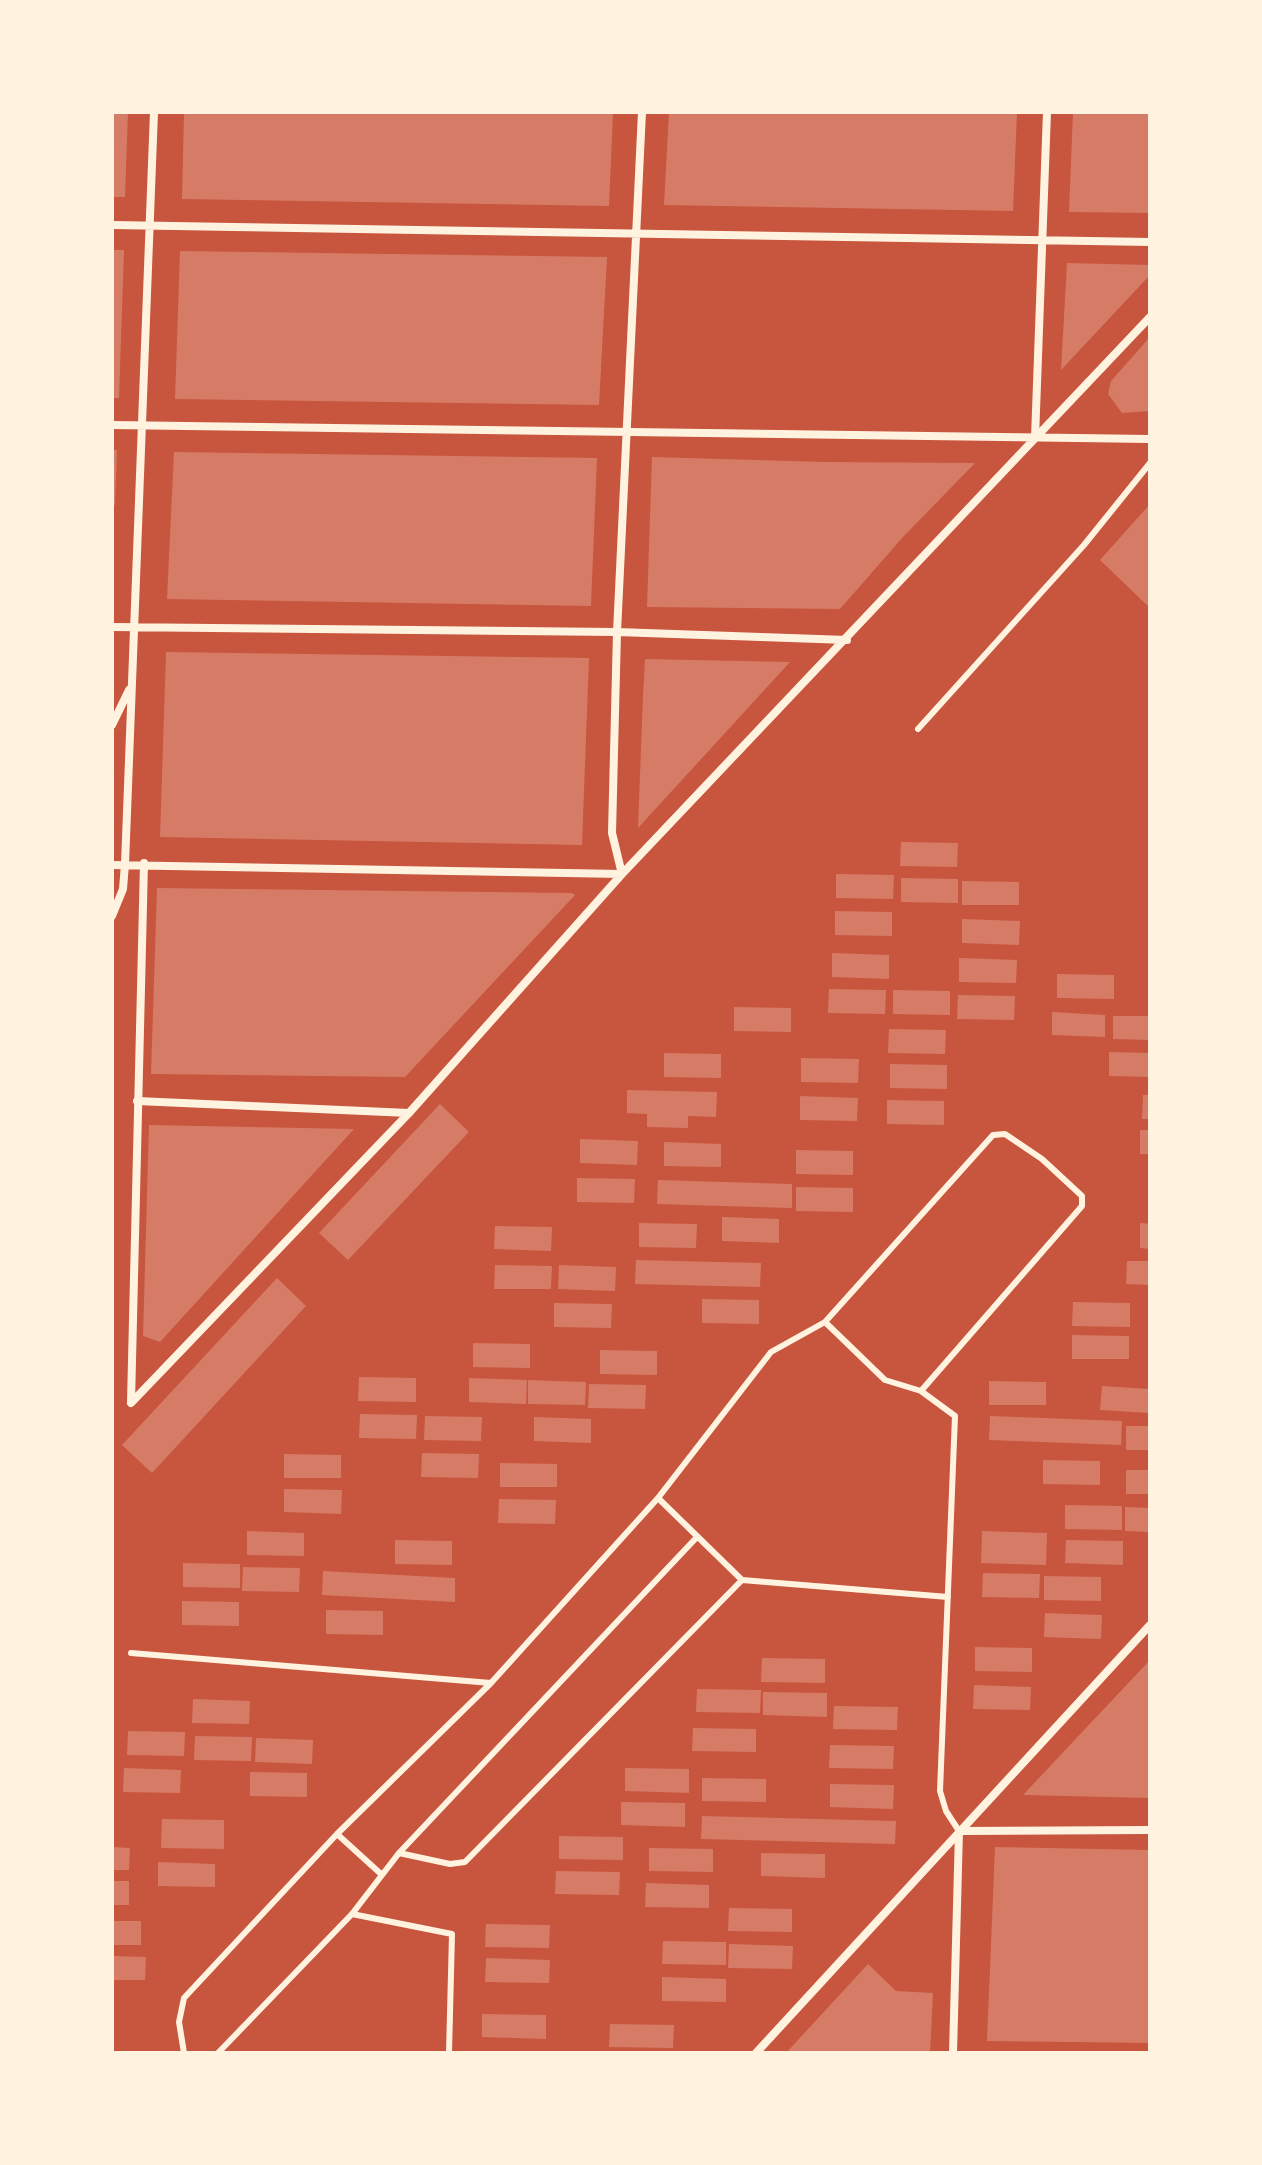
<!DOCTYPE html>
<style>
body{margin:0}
#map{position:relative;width:1262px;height:2165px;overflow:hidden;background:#c8553d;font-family:Raleway,sans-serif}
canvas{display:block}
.frame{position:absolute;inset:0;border:114px solid #fff3e0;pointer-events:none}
</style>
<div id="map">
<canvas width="1262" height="2165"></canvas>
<div class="frame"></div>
</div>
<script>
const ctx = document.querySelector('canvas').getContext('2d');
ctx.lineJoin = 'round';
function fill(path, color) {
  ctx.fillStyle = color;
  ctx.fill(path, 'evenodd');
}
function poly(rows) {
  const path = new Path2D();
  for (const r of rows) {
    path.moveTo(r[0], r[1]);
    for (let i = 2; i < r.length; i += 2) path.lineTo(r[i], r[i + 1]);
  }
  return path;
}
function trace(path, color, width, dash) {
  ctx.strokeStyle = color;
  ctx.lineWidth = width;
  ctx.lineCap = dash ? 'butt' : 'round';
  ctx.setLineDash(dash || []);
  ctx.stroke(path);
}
fill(poly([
 [112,112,128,112,125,197,112,197],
 [184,112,613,112,609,206,182,199],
 [669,112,1017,112,1013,211,664,205],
 [1073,112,1150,112,1150,213,1069,212],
 [112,250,124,250,119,398,112,398],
 [180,251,607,257,599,405,175,399],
 [1067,263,1150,265,1150,275,1061,370],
 [1150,337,1150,411,1122,413,1108,394,1111,381],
 [112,450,117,450,115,505,112,505],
 [174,452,597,458,591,606,167,599],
 [652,457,825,462,975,463,903,537,840,609,647,607],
 [1150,504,1150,608,1100,560],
 [166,652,589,658,582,845,160,837],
 [645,659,790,662,638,828,643,696],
 [901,842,958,843,957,867,900,866],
 [836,874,894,875,893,899,836,898],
 [901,878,958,879,958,903,901,902],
 [962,881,1019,882,1019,905,962,905],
 [157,888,572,893,575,895,405,1077,151,1074],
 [835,911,892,912,892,936,835,935],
 [962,919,1020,921,1019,945,962,943],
 [832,953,889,955,889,979,832,977],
 [959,958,1017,960,1016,983,959,982],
 [1057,974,1114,975,1114,999,1057,998],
 [829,989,886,990,885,1014,828,1013],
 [893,990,950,991,950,1015,893,1014],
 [958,995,1015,996,1014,1020,957,1019],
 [734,1007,791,1008,791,1032,734,1031],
 [1052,1012,1105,1015,1105,1037,1052,1035],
 [1113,1016,1150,1016,1150,1040,1113,1039],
 [889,1029,946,1030,945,1054,888,1053],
 [1109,1052,1150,1053,1150,1077,1109,1076],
 [664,1053,721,1054,721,1078,664,1077],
 [801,1058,859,1059,858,1083,801,1082],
 [890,1064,947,1065,947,1089,890,1088],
 [627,1090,717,1092,716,1117,688,1116,688,1128,647,1127,647,1114,627,1113],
 [1143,1095,1150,1095,1150,1119,1142,1119],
 [800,1096,858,1098,857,1121,800,1120],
 [887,1100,944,1101,944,1125,887,1124],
 [440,1104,469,1132,348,1260,319,1233],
 [149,1125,354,1129,160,1342,143,1336],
 [1140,1130,1150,1130,1150,1154,1140,1154],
 [580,1139,638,1141,637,1165,580,1163],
 [664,1142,721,1144,721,1167,664,1166],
 [796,1150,853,1151,853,1175,796,1174],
 [577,1178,635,1179,634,1203,577,1202],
 [658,1180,792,1184,792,1208,657,1204],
 [796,1187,853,1188,853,1212,796,1211],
 [722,1217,779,1219,779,1243,722,1241],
 [639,1223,697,1224,696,1248,639,1247],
 [1140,1223,1150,1224,1150,1249,1140,1248],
 [495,1226,552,1227,551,1251,494,1249],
 [636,1260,761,1263,760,1287,635,1284],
 [1127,1261,1150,1261,1150,1285,1126,1284],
 [495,1265,552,1266,551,1289,494,1289],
 [559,1265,616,1267,615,1291,558,1289],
 [277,1278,306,1306,152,1473,122,1445],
 [702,1299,759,1300,759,1324,702,1323],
 [1073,1302,1130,1303,1130,1327,1072,1326],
 [554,1303,612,1304,611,1328,554,1327],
 [1072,1335,1129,1336,1129,1359,1072,1359],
 [473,1343,530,1344,530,1368,473,1367],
 [600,1350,657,1351,657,1375,600,1374],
 [359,1377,416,1378,416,1402,358,1401],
 [469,1378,527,1380,526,1404,469,1402],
 [528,1380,586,1382,585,1405,528,1404],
 [989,1381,1046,1382,1046,1405,989,1405],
 [589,1384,646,1385,645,1409,588,1408],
 [1102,1386,1150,1389,1150,1413,1100,1410],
 [360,1414,417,1415,416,1439,359,1438],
 [425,1416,482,1417,481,1441,424,1440],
 [990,1416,1122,1421,1121,1445,989,1440],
 [534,1417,591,1419,591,1443,534,1441],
 [1126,1426,1150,1426,1150,1450,1126,1450],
 [422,1453,479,1454,478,1478,421,1477],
 [284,1454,341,1455,341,1478,284,1478],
 [1043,1460,1100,1461,1100,1485,1043,1484],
 [500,1463,557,1464,557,1487,500,1487],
 [1126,1470,1150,1470,1150,1494,1126,1494],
 [284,1489,342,1490,341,1514,284,1512],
 [499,1499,556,1500,555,1524,498,1523],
 [1065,1505,1122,1506,1122,1530,1065,1529],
 [1125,1507,1150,1508,1150,1532,1125,1531],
 [247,1531,304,1533,304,1556,247,1555],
 [982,1531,1047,1533,1046,1565,981,1563],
 [395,1540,452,1541,452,1565,395,1564],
 [1066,1540,1123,1541,1123,1565,1065,1563],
 [183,1563,240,1564,240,1588,183,1587],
 [243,1567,300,1568,299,1592,242,1591],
 [323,1571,455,1578,455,1602,322,1595],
 [983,1573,1040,1574,1039,1598,982,1597],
 [1044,1576,1101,1577,1101,1601,1044,1600],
 [182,1601,239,1602,239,1626,182,1625],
 [326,1610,383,1611,383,1635,326,1634],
 [1045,1613,1102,1615,1101,1639,1044,1637],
 [975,1647,1032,1648,1032,1672,975,1671],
 [762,1658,825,1659,825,1683,761,1682],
 [1150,1660,1150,1798,1023,1795,1085,1729],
 [974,1685,1031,1687,1030,1710,973,1709],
 [697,1689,761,1690,760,1713,696,1712],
 [763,1692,827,1693,827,1717,763,1715],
 [193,1699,250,1701,249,1724,192,1723],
 [834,1706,898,1707,897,1730,833,1729],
 [693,1728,756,1729,756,1752,692,1751],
 [128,1731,185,1732,184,1756,127,1755],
 [195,1736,252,1737,251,1761,194,1760],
 [256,1738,313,1740,312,1764,255,1762],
 [830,1745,894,1746,893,1769,829,1768],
 [124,1768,181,1770,180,1793,123,1792],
 [625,1768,689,1769,689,1793,625,1791],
 [250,1772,307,1773,307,1797,250,1796],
 [702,1778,766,1779,766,1802,702,1801],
 [830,1784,894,1785,893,1809,830,1807],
 [621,1802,685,1803,685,1827,621,1825],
 [702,1816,896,1821,895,1844,701,1839],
 [162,1819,224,1820,224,1849,161,1848],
 [559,1836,623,1837,623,1860,559,1859],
 [112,1847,130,1848,129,1870,112,1870],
 [995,1847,1150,1850,1150,2043,987,2041],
 [649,1848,713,1849,713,1872,649,1871],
 [761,1853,825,1854,825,1878,761,1876],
 [158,1862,215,1864,215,1887,158,1886],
 [556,1871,620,1872,619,1895,555,1894],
 [112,1881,129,1881,129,1905,112,1905],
 [646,1883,709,1885,709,1908,645,1907],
 [729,1908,792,1909,792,1932,728,1931],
 [112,1921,141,1921,141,1945,112,1945],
 [486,1924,550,1925,549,1948,485,1947],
 [663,1941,726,1942,726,1965,662,1964],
 [729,1944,793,1946,792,1969,728,1968],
 [112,1956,146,1957,145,1980,112,1980],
 [486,1958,550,1960,549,1983,485,1982],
 [868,1964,896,1991,933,1993,930,2053,786,2053],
 [662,1977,726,1979,726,2002,662,2001],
 [482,2014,546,2015,546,2039,482,2037],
 [610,2024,674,2025,673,2048,609,2047]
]), '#d67c66');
trace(poly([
 [918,729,1084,545,1150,463],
 [825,1322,885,1380,921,1391,955,1416,940,1791,946,1811,959,1831],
 [658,1498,742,1580,948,1597],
 [131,1653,491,1683],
 [337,1834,381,1874],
 [399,1853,450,1864,465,1862,742,1580],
 [352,1914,452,1934,449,2053],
 [184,2053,179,2022,184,1998,337,1834,491,1683,658,1498,771,1352,825,1322,993,1135,1005,1134,1042,1159,1082,1196,1082,1206,921,1391],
 [218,2053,352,1914,399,1853,697,1537]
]), '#fff3e0', 6);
trace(poly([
 [112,225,1150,242],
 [112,425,1150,439],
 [1035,438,1047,112],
 [112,627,617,632,847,640],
 [112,725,129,690],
 [112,865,622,874,612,833,617,632,642,112],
 [112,916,123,889,125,864,154,112],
 [137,1101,409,1113],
 [131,1402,144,863],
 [131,1403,409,1113,622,874,1150,317],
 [959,1831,1150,1830],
 [756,2053,1150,1625],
 [953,2053,959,1831]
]), '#fff3e0', 8);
</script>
